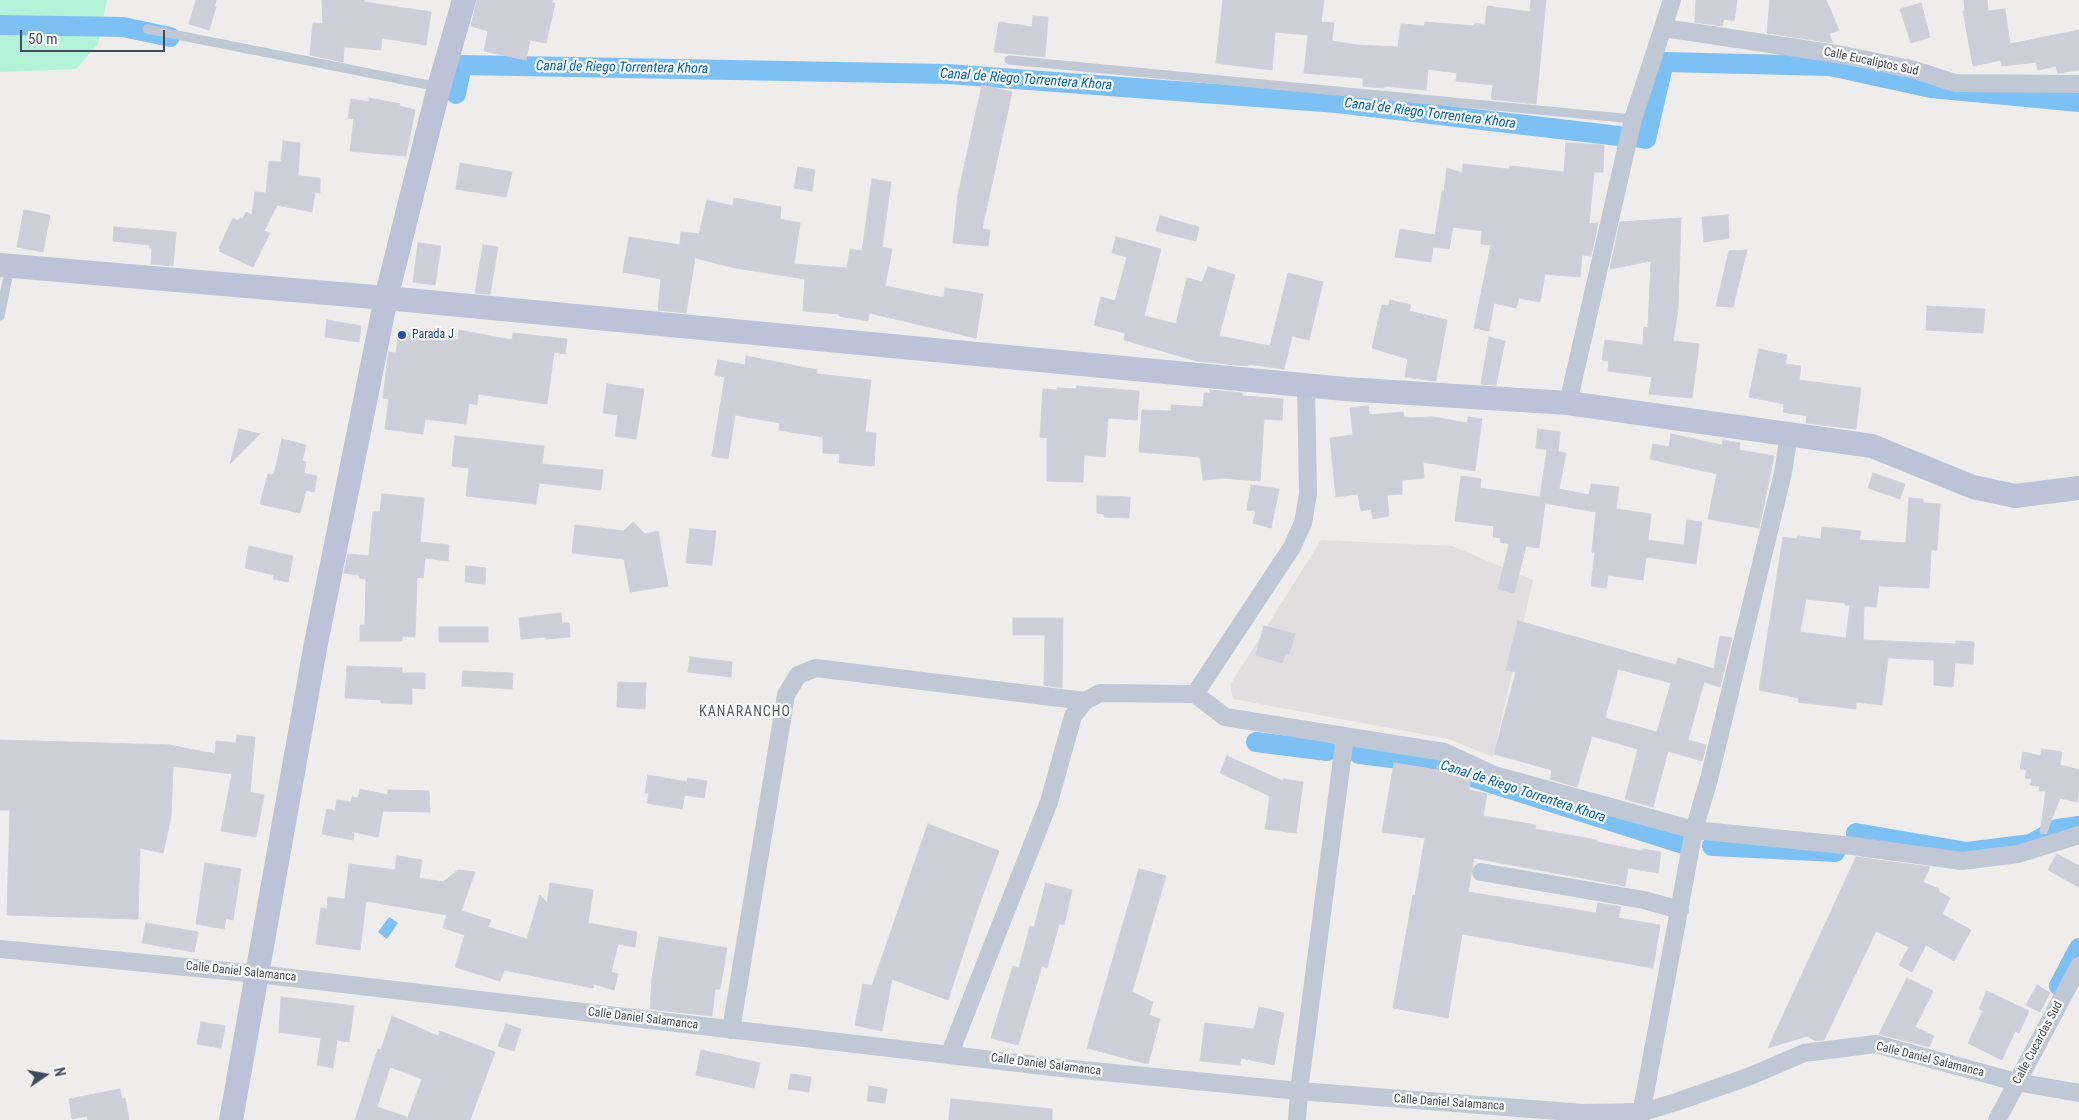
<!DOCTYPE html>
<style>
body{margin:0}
#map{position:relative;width:2079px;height:1120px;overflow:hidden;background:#efecec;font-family:"Roboto Condensed",sans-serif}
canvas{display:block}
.north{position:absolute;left:20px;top:1050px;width:50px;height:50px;-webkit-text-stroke:4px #fff;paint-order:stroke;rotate:78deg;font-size:14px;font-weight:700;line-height:20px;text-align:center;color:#434a5b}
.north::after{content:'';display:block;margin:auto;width:18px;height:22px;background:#434a5b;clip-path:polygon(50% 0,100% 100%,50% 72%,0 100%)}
.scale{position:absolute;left:20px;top:30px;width:145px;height:22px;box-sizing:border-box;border:2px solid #434a5b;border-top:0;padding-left:6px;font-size:15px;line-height:18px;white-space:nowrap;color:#434a5b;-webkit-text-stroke:4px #fff;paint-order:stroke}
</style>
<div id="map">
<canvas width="2079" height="1120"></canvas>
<div class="north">N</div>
<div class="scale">50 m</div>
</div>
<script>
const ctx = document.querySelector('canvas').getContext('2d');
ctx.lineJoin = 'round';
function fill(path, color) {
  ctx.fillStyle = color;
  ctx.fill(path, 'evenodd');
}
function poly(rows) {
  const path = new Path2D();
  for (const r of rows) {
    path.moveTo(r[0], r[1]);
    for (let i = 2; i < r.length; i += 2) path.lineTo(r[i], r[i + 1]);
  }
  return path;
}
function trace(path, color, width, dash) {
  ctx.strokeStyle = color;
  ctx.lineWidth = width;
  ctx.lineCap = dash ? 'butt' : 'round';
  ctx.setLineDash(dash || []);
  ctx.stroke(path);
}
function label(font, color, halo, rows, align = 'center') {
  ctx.font = font + ' "Roboto Condensed",sans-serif';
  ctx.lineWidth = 4.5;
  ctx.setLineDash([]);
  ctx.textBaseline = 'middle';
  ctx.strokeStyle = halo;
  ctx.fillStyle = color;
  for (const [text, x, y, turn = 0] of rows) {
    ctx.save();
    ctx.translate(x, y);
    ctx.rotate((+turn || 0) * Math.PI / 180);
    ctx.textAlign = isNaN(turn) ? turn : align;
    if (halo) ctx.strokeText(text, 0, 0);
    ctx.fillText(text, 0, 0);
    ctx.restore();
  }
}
fill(poly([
 [1321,540,1452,546,1533,580,1493,757,1449,739,1233,699,1230,685]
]), '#e0dede');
fill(poly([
 [0,0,107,0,98,44,76,69,0,72]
]), '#b4f3da');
fill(poly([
 [389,917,398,923,387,939,378,932]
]), '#7dc1f4');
trace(poly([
 [0,25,123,27,170,37],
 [456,94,462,65,948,74,1337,103,1619,136],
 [1635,137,1646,139,1664,62,1830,66,1931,88,2079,102],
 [1256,742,1327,751],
 [1359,754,1441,764,1475,778,1683,844],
 [1856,833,1967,852,2031,844,2057,829,2079,826],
 [1712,846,1835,852],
 [2059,986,2079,948]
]), '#7dc1f4', 20);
const building = poly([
 [196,0,216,0,214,7,216,7,209,30,189,24,196,0],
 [322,0,364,0,364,2,431,12,426,45,382,38,381,50,344,47,343,62,310,55,313,23,323,24,322,0],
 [477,0,552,0,552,3,555,3,546,43,530,40,526,60,484,51,488,31,471,26,477,0],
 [1223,0,1324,0,1321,22,1334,23,1332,41,1357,45,1398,47,1401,24,1424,26,1425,22,1474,26,1475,23,1485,25,1487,6,1530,12,1531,0,1546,0,1536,104,1491,99,1493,85,1456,81,1457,73,1428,69,1426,90,1384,86,1384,88,1363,86,1363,78,1304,73,1308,35,1275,32,1272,70,1216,63,1223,0],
 [1696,0,1737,0,1734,21,1724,19,1722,26,1695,22,1696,0],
 [1770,0,1826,0,1839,30,1829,34,1833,43,1767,33,1770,0],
 [1964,0,1987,0,1988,11,2005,9,2010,44,2079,30,2079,70,2058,73,2056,66,2038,70,2036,62,2002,66,2001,60,1973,66,1963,11,1965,11,1964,0],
 [1921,3,1930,37,1911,43,1900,9,1921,3],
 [1033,16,1048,17,1045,57,994,52,999,22,1032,27,1033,16],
 [982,85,1012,92,982,229,990,230,988,246,953,243,958,194,982,85],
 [369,98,400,104,399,106,415,110,406,156,350,151,354,119,348,118,351,99,369,102,369,98],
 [283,141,300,143,298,176,320,178,320,193,315,192,312,212,277,205,264,231,270,233,253,267,219,251,221,249,219,248,233,218,238,221,240,218,243,219,246,212,252,215,255,192,266,193,269,161,281,162,283,141],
 [1566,143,1604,145,1603,172,1594,172,1589,224,1598,223,1591,256,1582,255,1580,277,1545,274,1540,302,1519,298,1516,308,1494,303,1489,331,1474,328,1491,245,1481,244,1482,231,1453,227,1449,249,1433,247,1431,262,1395,257,1400,229,1435,235,1442,192,1444,192,1447,168,1462,173,1463,164,1509,169,1510,166,1564,172,1566,143],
 [460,163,512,172,506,197,456,189,460,163],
 [798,167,815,170,812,191,794,188,798,167],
 [872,179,891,182,882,247,892,249,885,286,944,298,945,288,983,294,976,338,869,313,868,321,839,316,839,314,803,311,805,279,736,268,695,258,686,313,658,310,661,279,623,272,629,237,680,245,681,232,699,234,707,200,733,206,734,198,781,207,780,219,800,223,794,264,847,268,850,249,862,251,872,179],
 [24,210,50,215,43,252,17,247,24,210],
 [1728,215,1729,238,1704,242,1702,217,1728,215],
 [1160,216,1199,227,1196,241,1156,231,1160,216],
 [1681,218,1678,309,1673,341,1699,344,1692,398,1649,394,1652,377,1608,371,1609,361,1602,360,1605,340,1643,345,1644,327,1648,328,1651,261,1610,269,1620,222,1681,218],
 [114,227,176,232,173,266,151,264,152,248,150,248,150,245,113,241,114,227],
 [1116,237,1161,249,1144,316,1176,324,1187,278,1202,282,1208,267,1235,275,1219,336,1270,346,1288,273,1323,282,1309,340,1292,336,1284,369,1248,364,1248,366,1197,361,1124,340,1125,333,1094,325,1101,297,1115,301,1127,257,1112,253,1116,237],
 [418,243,441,246,435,285,413,282,418,243],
 [483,245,498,247,490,294,475,293,483,245],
 [1747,250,1733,307,1716,306,1729,251,1747,250],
 [1390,300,1411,305,1409,311,1447,320,1436,381,1405,377,1408,359,1372,348,1382,305,1389,306,1390,300],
 [1927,306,1985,309,1983,333,1926,330,1927,306],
 [327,320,361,326,359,342,325,337,327,320],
 [459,330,512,340,513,333,567,339,565,354,554,352,547,404,478,394,477,405,469,403,466,424,425,419,423,434,385,429,389,399,383,398,387,364,389,352,396,353,399,331,458,340,459,330],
 [1489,337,1505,341,1496,385,1481,384,1489,337],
 [1759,349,1787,355,1785,364,1801,366,1799,380,1861,388,1856,429,1806,423,1807,416,1783,412,1784,404,1749,397,1759,349],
 [746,356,817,370,817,374,871,380,865,432,876,433,874,466,839,463,840,454,823,453,823,437,779,430,780,423,735,415,728,459,712,456,725,377,715,375,718,360,745,365,746,356],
 [607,384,644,389,636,439,615,436,618,415,603,413,607,384],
 [1077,386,1139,391,1137,420,1108,418,1105,457,1084,455,1083,482,1047,481,1047,438,1040,437,1043,389,1057,390,1057,388,1076,389,1077,386],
 [1210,390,1242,393,1242,396,1283,399,1282,420,1264,419,1260,481,1223,478,1203,480,1200,457,1139,452,1142,410,1171,411,1171,405,1203,407,1204,393,1210,393,1210,390],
 [1368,406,1369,415,1403,412,1404,417,1408,417,1409,418,1433,417,1467,423,1468,417,1482,419,1475,471,1423,462,1424,478,1402,480,1402,494,1387,495,1389,516,1373,519,1371,509,1361,511,1358,494,1336,497,1330,438,1353,435,1350,408,1368,406],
 [239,429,260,434,230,464,239,429],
 [1538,429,1560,432,1558,451,1536,448,1538,429],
 [1671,434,1722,445,1723,440,1740,443,1739,450,1774,456,1759,528,1708,519,1717,474,1650,459,1653,444,1669,447,1671,434],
 [455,436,544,446,542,464,603,470,601,490,539,483,536,504,466,496,469,468,452,466,455,436],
 [282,439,306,445,302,461,306,462,304,473,317,476,314,492,306,490,300,513,260,504,268,474,274,475,282,439],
 [1547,450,1566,453,1559,489,1589,495,1591,484,1619,487,1616,509,1651,514,1648,540,1684,545,1687,520,1702,522,1696,564,1646,557,1643,580,1608,575,1606,588,1591,586,1595,552,1592,552,1596,512,1545,503,1539,548,1526,546,1514,593,1498,589,1509,544,1500,542,1501,538,1493,537,1494,526,1455,521,1461,476,1481,479,1480,488,1540,497,1547,450],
 [1873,473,1905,484,1900,499,1868,488,1873,473],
 [1251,485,1279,489,1271,528,1253,523,1256,511,1247,510,1251,485],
 [382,494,424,498,420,542,449,545,448,561,425,558,423,578,417,577,415,637,402,636,402,641,360,641,360,625,365,625,366,579,359,578,359,575,344,573,348,554,369,556,373,512,380,512,382,494],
 [1097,496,1130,497,1129,518,1104,517,1104,514,1097,513,1097,496],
 [1909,498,1923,499,1923,503,1940,504,1937,550,1931,550,1929,588,1879,586,1876,607,1864,606,1863,640,1956,644,1956,641,1974,642,1973,664,1955,663,1953,687,1934,685,1934,660,1888,658,1882,705,1856,702,1856,709,1798,702,1799,698,1759,690,1783,537,1797,539,1798,536,1821,539,1822,527,1861,531,1859,540,1906,543,1909,498],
 [1806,599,1845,603,1845,605,1850,605,1846,638,1800,632,1806,599],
 [633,522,645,534,658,531,668,586,630,592,624,559,572,553,575,525,624,531,633,522],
 [690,529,716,531,712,565,686,563,690,529],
 [249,546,293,556,288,582,273,579,274,575,245,568,249,546],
 [466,566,486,568,485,584,465,582,466,566],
 [561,613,562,623,569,623,570,637,546,639,546,637,521,639,519,618,561,613],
 [1013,618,1063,618,1062,688,1044,685,1045,635,1013,635,1013,618],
 [1518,621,1676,665,1678,658,1714,669,1720,636,1732,638,1720,687,1704,682,1688,740,1706,745,1702,761,1668,751,1653,807,1625,799,1638,749,1592,736,1577,787,1550,779,1552,770,1494,754,1516,672,1506,670,1518,621],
 [1618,669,1671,683,1657,732,1605,718,1618,669],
 [1264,626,1295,634,1289,654,1286,653,1282,663,1256,655,1264,626],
 [439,627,488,627,488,642,439,642,439,627],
 [690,657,732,662,731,677,688,672,690,657],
 [347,666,402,668,402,673,425,673,425,689,412,688,412,704,381,703,381,700,345,698,347,666],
 [463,671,513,673,512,689,462,686,463,671],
 [618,682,646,683,645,709,617,707,618,682],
 [237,735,255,737,250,792,264,795,256,837,221,831,232,774,173,766,171,817,163,853,140,848,138,919,7,915,10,810,0,810,0,740,169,745,215,754,216,741,236,743,237,735],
 [2042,749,2062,752,2060,765,2079,770,2079,792,2077,802,2060,798,2046,834,2040,833,2046,791,2039,790,2040,786,2030,785,2032,779,2025,778,2027,770,2020,769,2023,752,2041,756,2042,749],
 [1227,756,1283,781,1283,779,1303,782,1296,833,1265,829,1270,796,1220,773,1227,756],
 [1394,763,1437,770,1438,766,1454,769,1454,773,1471,776,1469,790,1487,794,1483,816,1536,825,1535,829,1597,840,1597,842,1642,851,1643,849,1661,852,1658,873,1628,868,1625,886,1474,858,1468,892,1596,913,1598,903,1621,907,1618,918,1660,925,1653,968,1462,934,1448,1018,1393,1008,1413,895,1415,896,1425,838,1382,832,1394,763],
 [648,775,687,782,682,809,647,803,649,793,645,793,648,775],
 [688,778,707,781,704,798,685,795,688,778],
 [360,789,388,795,388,790,429,791,430,812,383,811,378,837,354,832,353,840,322,834,327,809,335,811,337,800,351,802,352,797,358,798,360,789],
 [928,824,999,851,978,908,948,1000,892,979,882,1031,855,1025,863,984,872,986,928,824],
 [2057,854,2079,866,2079,887,2048,870,2057,854],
 [397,856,422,860,419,878,443,882,458,870,475,872,461,911,491,920,488,927,527,939,540,895,547,903,550,883,593,890,588,923,637,932,635,947,618,944,611,972,618,974,614,990,594,984,593,988,504,970,500,981,455,967,465,935,443,928,447,915,366,901,360,950,316,944,321,908,327,909,328,897,345,899,349,864,395,870,397,856],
 [1856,857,1930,867,1923,882,1939,889,1938,891,1950,898,1942,914,1971,930,1954,961,1926,945,1912,972,1899,965,1909,947,1876,931,1824,1040,1816,1041,1807,1036,1768,1048,1856,857],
 [205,863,241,869,233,920,226,918,224,929,196,924,205,863],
 [1139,869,1166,876,1132,992,1153,1002,1149,1015,1160,1019,1148,1064,1087,1048,1139,869],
 [1046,883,1072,890,1064,925,1059,924,1047,968,1042,966,1018,1045,991,1038,1013,966,1019,968,1030,926,1034,927,1046,883],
 [146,923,198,932,194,952,142,943,146,923],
 [659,937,727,948,720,989,715,989,712,1016,650,1009,652,979,659,937],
 [1907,978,1933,991,1915,1027,1934,1036,1929,1047,1879,1034,1907,978],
 [2037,985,2050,993,2040,1012,2026,1005,2037,985],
 [1987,991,2029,1011,2019,1033,2015,1031,2002,1060,1968,1043,1983,1011,1979,1009,1987,991],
 [281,997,354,1006,349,1042,337,1040,333,1068,317,1065,321,1038,279,1032,281,997],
 [1259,1007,1284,1013,1274,1065,1241,1058,1240,1065,1200,1061,1205,1023,1254,1029,1259,1007],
 [392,1016,438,1036,440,1031,495,1052,470,1120,407,1120,422,1079,390,1067,377,1107,407,1117,406,1120,355,1120,378,1049,381,1050,392,1016],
 [201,1022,225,1026,221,1048,197,1044,201,1022],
 [506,1024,521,1029,514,1051,498,1046,506,1024],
 [701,1050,760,1063,754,1088,696,1075,701,1050],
 [791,1074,811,1077,809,1092,788,1089,791,1074],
 [869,1086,887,1089,885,1103,867,1101,869,1086],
 [120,1089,122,1099,125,1098,129,1120,88,1120,87,1116,72,1119,69,1099,120,1089],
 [951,1099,1052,1109,1052,1120,949,1120,951,1099]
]);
fill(building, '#cdced8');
trace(building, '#cfd0d9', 1);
trace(poly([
 [147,29,439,87],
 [1009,60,1633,119],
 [0,316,10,266]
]), '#c0c7d5', 9);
trace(poly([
 [1664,28,1843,55,1915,70,1955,83,2079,84],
 [1568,403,1633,119,1672,0],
 [1195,694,1292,547,1303,523,1308,494,1306,385],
 [1481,872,1644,900,1680,910],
 [0,949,258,974,1052,1067,1299,1091,1583,1113,1643,1112,1676,1102,1748,1077,1804,1053,1876,1044,2016,1082,2079,1093],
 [731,1030,786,695,798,675,816,668,1085,701],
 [950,1053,1049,802,1073,716,1085,701,1100,693,1195,694,1225,717,1444,752,1494,775,1694,830,1853,846,1962,861,2018,854,2079,835],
 [1297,1120,1299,1091,1345,736],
 [1640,1120,1694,830,1709,779,1783,473,1789,434],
 [1997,1120,2079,966]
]), '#c0c7d5', 18);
trace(poly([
 [0,265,386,298,1345,389,1568,403,1872,446,1973,487,2015,496,2079,488],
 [231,1120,316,643,386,298,439,87,464,0]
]), '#bcc3d8', 24);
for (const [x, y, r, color] of [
 [402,335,5,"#1a4fb4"]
]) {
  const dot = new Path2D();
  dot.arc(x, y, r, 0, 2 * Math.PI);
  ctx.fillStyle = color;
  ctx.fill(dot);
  trace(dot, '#fff', 2);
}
label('12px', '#434a5b', '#fff', [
 ["Calle Eucaliptos Sud",1871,62,12],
 ["Calle Daniel Salamanca",241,972,6],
 ["Calle Daniel Salamanca",643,1019,7],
 ["Calle Cucardas Sud",2038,1043,-62],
 ["Calle Daniel Salamanca",1930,1060,14],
 ["Calle Daniel Salamanca",1046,1065,7],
 ["Calle Daniel Salamanca",1449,1103,4]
]);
label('12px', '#164399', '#fff', [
 ["Parada J",412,335]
], 'left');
label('italic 14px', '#0064b1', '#fff', [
 ["Canal de Riego Torrentera Khora",622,68,1],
 ["Canal de Riego Torrentera Khora",1026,80,4],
 ["Canal de Riego Torrentera Khora",1430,114,7],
 ["Canal de Riego Torrentera Khora",1523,792,18]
]);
ctx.letterSpacing = '1px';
label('14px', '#585a62', '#fff', [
 ["KANARANCHO",745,712]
]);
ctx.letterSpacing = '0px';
</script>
